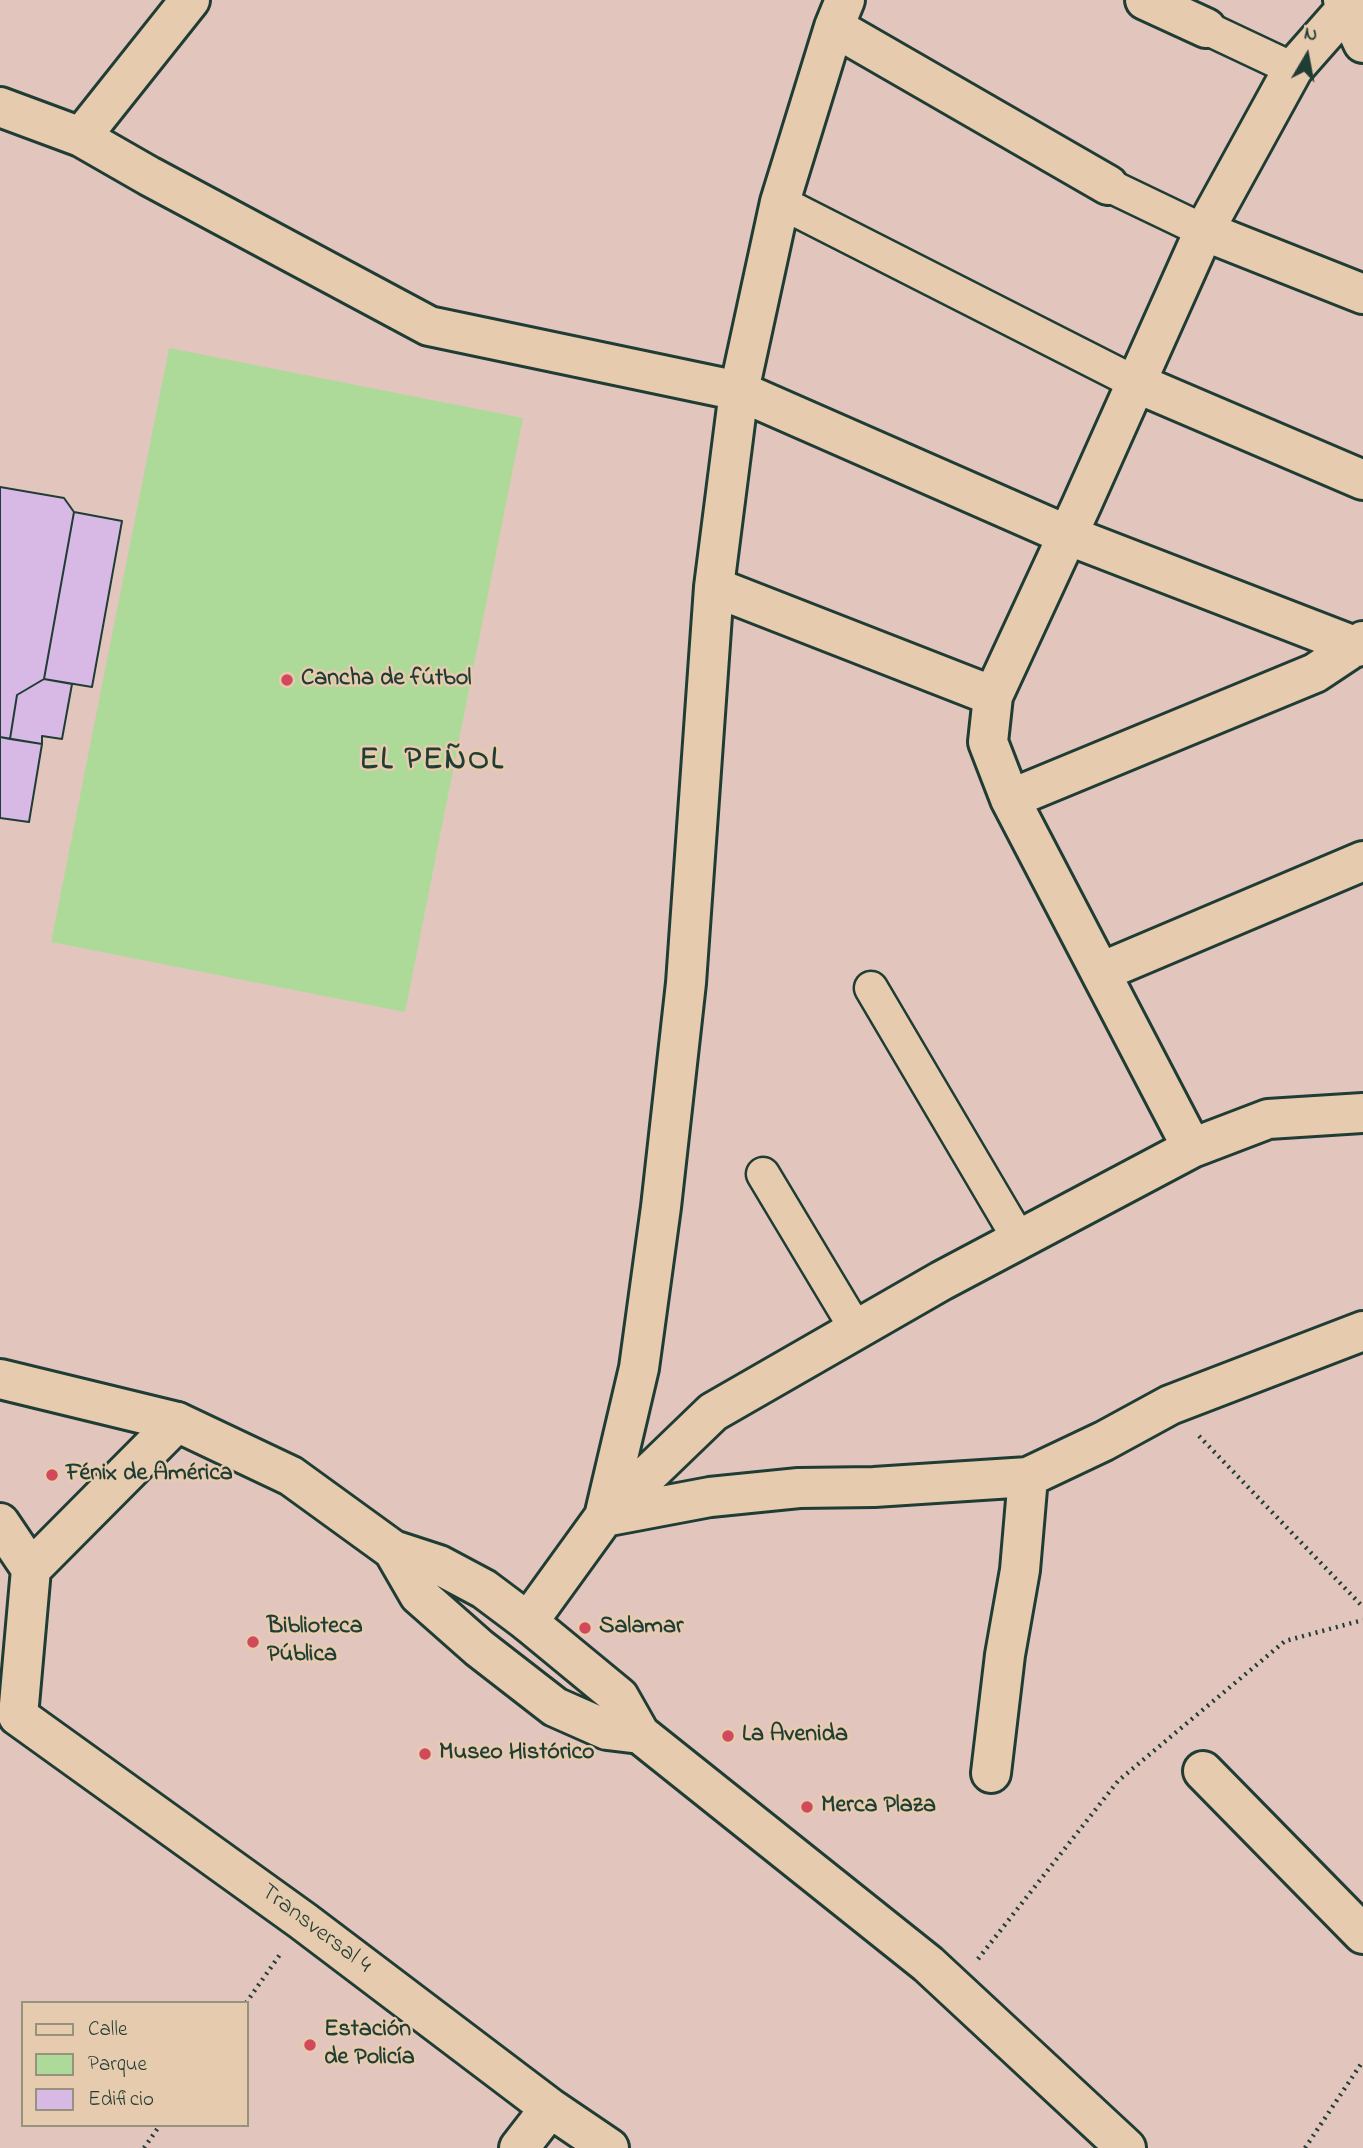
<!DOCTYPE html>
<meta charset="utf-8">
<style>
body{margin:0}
#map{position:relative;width:1363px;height:2148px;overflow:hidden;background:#e2c6be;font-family:"Indie Flower",sans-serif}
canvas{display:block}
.legend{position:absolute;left:21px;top:2001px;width:228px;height:126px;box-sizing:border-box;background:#e7cbae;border:2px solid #97927d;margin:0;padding:9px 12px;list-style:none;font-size:21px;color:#1f3d34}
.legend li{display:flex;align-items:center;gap:14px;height:35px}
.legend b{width:35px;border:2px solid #97927d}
.north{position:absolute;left:1272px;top:21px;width:70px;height:70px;-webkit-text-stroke:5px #e7cbae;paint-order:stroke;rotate:10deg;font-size:19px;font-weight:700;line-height:28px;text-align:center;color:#1f3d34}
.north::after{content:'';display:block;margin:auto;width:24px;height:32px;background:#1f3d34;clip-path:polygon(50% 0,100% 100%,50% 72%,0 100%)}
</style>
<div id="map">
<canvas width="1363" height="2148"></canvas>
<ul class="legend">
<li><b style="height:9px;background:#e7cbae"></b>Calle</li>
<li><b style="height:19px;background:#adda99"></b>Parque</li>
<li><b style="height:19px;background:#d8b9e5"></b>Edificio</li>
</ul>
<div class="north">N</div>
</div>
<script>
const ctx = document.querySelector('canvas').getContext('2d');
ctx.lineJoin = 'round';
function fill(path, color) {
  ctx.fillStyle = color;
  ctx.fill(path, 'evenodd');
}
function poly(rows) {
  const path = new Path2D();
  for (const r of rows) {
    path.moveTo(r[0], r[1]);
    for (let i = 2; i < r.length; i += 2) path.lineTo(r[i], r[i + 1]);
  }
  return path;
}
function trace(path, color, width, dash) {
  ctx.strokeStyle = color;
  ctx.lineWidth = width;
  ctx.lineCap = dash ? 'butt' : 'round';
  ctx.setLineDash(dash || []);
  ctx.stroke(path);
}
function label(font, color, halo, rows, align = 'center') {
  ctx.font = font + ' "Indie Flower",sans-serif';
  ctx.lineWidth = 5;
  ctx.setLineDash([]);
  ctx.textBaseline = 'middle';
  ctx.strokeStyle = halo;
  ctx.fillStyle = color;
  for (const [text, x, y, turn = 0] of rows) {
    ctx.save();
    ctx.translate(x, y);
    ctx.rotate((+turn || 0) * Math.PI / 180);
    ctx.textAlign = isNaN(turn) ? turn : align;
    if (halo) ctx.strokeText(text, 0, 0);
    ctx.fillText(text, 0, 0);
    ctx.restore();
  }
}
fill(poly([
 [169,348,523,418,405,1012,51,942]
]), '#adda99');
const building = poly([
 [0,487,64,498,74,512,44,679,17,695,10,739,0,737,0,487],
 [74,512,122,521,92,687,44,679,74,512],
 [44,679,72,684,62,739,42,736,42,744,10,739,17,695,44,679],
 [0,737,42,744,29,822,0,818,0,737]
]);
fill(building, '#d8b9e5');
trace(building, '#1f3d34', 2);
const pedestrian = poly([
 [1206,28,1293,69],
 [1108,185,1204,231],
 [780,202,1136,383],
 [871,988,1019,1239],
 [763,1174,856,1329]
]);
const minor = poly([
 [845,0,834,27,780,202,739,391,714,587,686,983,661,1207,639,1368,604,1517,710,1497,799,1488,874,1487,1028,1477,1104,1441,1170,1405,1363,1331],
 [1145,0,1206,28],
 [1343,0,1363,43],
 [834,27,1108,185],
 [0,107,81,137,149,176,429,326,739,391,1067,535,1357,647],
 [81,137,190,0],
 [1204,231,1363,294],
 [1136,383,1363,480],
 [714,587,993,696],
 [1010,799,1315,673,1363,641],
 [1101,972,1363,861],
 [1192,1148,1010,799,988,742,993,696,1081,506,1204,231,1293,69,1346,9,1363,4],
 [0,1523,31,1569,18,1716],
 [31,1569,177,1422],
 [528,1622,604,1517,713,1412,941,1281,1192,1148,1268,1119,1363,1113],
 [18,1716,303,1921,550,2108,609,2148],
 [1203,1771,1363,1934],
 [991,1773,1005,1655,1020,1570,1028,1477],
 [519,2148,550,2108]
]);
const secondary = poly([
 [0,1379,177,1422,291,1476,393,1550,439,1565,484,1589,528,1622,619,1697,640,1734,928,1964,1126,2148],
 [393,1550,419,1595,479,1648,555,1707,607,1730,640,1734]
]);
trace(pedestrian, '#1f3d34', 37);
trace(minor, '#1f3d34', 44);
trace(secondary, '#1f3d34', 44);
trace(poly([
 [1199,1436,1363,1607],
 [978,1959,1118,1781,1285,1641,1363,1620],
 [246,2003,281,1953],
 [144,2148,160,2125],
 [1305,2148,1363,2061]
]), '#1f3d34', 4.5, [2, 5]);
trace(pedestrian, '#e7cbae', 32);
trace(minor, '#e7cbae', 38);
trace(secondary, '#e7cbae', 38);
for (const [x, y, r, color] of [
 [287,680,7,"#d1495b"],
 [52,1475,7,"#d1495b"],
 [585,1628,7,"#d1495b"],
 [253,1642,7,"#d1495b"],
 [728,1736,7,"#d1495b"],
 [425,1754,7,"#d1495b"],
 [807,1807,7,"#d1495b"],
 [310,2045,7,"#d1495b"]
]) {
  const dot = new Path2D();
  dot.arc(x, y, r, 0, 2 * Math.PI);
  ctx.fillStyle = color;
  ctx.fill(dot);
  trace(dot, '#e7cbae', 2.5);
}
label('bold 24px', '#1f3d34', '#e7cbae', [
 ["Cancha de fútbol",301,680],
 ["Fénix de América",66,1475],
 ["Biblioteca",267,1628],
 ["Pública",267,1656],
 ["Salamar",599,1628],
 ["La Avenida",742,1736],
 ["Museo Histórico",439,1754],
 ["Merca Plaza",821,1807],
 ["Estación",324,2031],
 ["de Policía",324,2059]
], 'left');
label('24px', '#1f3d34', '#e7cbae', [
 ["Transversal 4",315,1930,37]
]);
ctx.letterSpacing = '2px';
label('bold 32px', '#1f3d34', '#e7cbae', [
 ["EL PEÑOL",432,763]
]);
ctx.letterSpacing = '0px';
</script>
